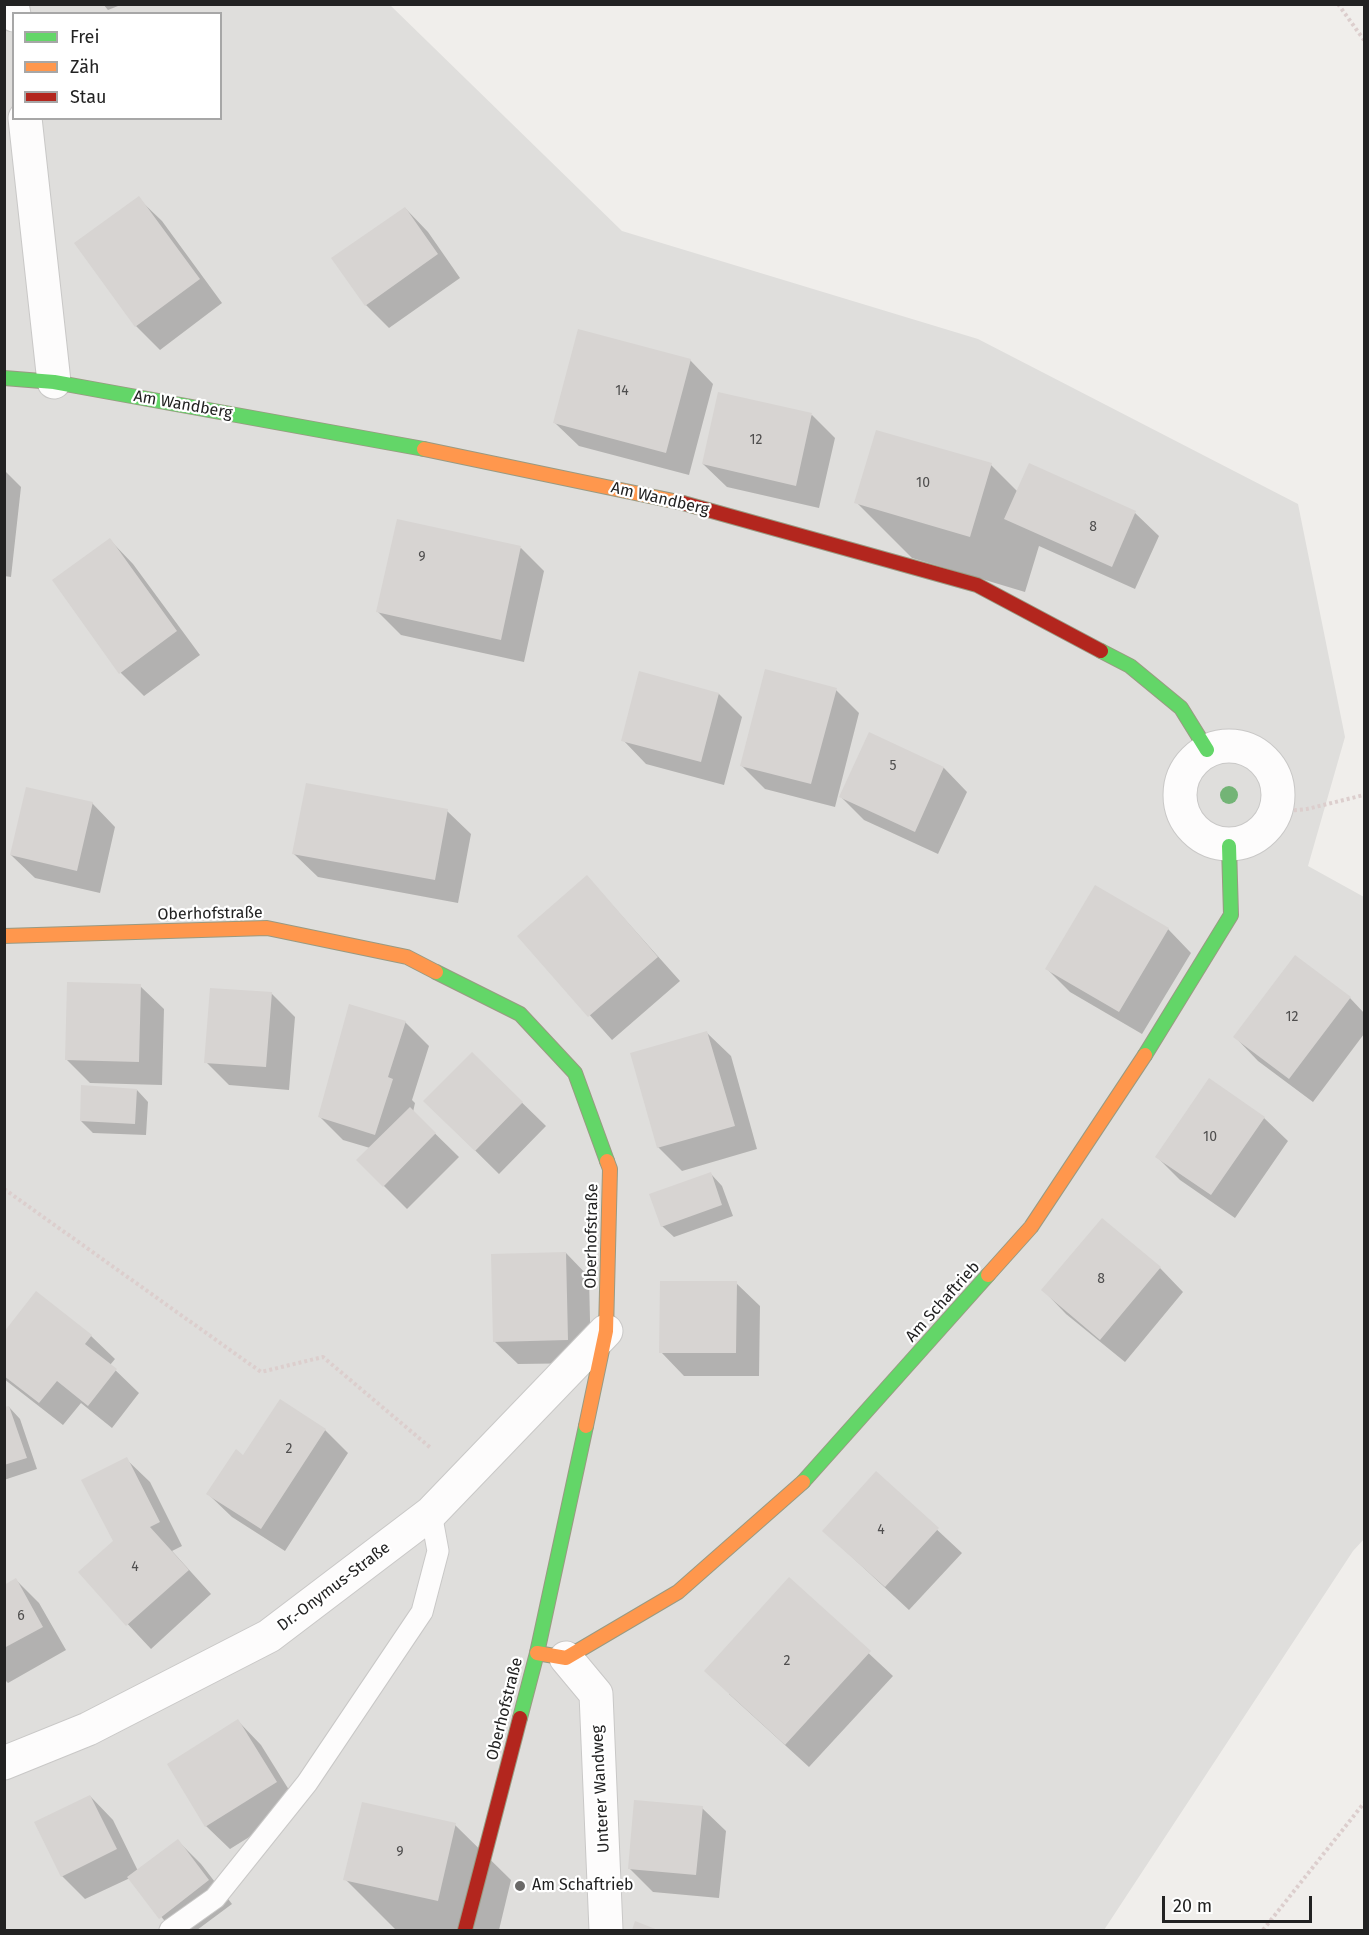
<!DOCTYPE html>
<meta charset="utf-8">
<style>
body{margin:0}
#map{position:relative;width:1369px;height:1935px;overflow:hidden;background:#f0eeeb;font-family:"Fira Sans",sans-serif}
canvas{display:block}
.frame{position:absolute;inset:0;border:6px solid #222;pointer-events:none}
.legend{position:absolute;left:12px;top:12px;width:210px;height:108px;box-sizing:border-box;background:#fff;border:2px solid #a7a7a7;margin:0;padding:8px 10px;list-style:none;font-size:18px;color:#222}
.legend li{display:flex;align-items:center;gap:12px;height:30px}
.legend b{width:30px;border:2px solid #a7a7a7}
.scale{position:absolute;left:1162px;top:1896px;width:150px;height:27px;box-sizing:border-box;border:3px solid #222;border-top:0;padding-left:8px;font-size:18px;line-height:21px;white-space:nowrap;color:#222;-webkit-text-stroke:4px #fff;paint-order:stroke}
</style>
<div id="map">
<canvas width="1369" height="1935"></canvas>
<div class="frame"></div>
<ul class="legend">
<li><b style="height:8px;background:#63d668"></b>Frei</li>
<li><b style="height:8px;background:#ff974d"></b>Zäh</li>
<li><b style="height:8px;background:#b3261e"></b>Stau</li>
</ul>
<div class="scale">20 m</div>
</div>
<script>
const ctx = document.querySelector('canvas').getContext('2d');
ctx.lineJoin = 'round';
function fill(path, color) {
  ctx.fillStyle = color;
  ctx.fill(path, 'evenodd');
}
function poly(rows) {
  const path = new Path2D();
  for (const r of rows) {
    if (r.length === 3) {
      path.moveTo(r[0] + r[2], r[1]);
      path.arc(r[0], r[1], r[2], 0, 2 * Math.PI);
      continue;
    }
    path.moveTo(r[0], r[1]);
    for (let i = 2; i < r.length; i += 2) path.lineTo(r[i], r[i + 1]);
  }
  return path;
}
function trace(path, color, width, dash) {
  ctx.strokeStyle = color;
  ctx.lineWidth = width;
  ctx.lineCap = dash ? 'butt' : 'round';
  ctx.setLineDash(dash || []);
  ctx.stroke(path);
}
function label(font, color, halo, rows, align = 'center') {
  ctx.font = font + ' "Fira Sans",sans-serif';
  ctx.lineWidth = 4.5;
  ctx.setLineDash([]);
  ctx.textBaseline = 'middle';
  ctx.strokeStyle = halo;
  ctx.fillStyle = color;
  for (const [text, x, y, turn = 0] of rows) {
    ctx.save();
    ctx.translate(x, y);
    ctx.rotate((+turn || 0) * Math.PI / 180);
    ctx.textAlign = isNaN(turn) ? turn : align;
    if (halo) ctx.strokeText(text, 0, 0);
    ctx.fillText(text, 0, 0);
    ctx.restore();
  }
}
fill(poly([
 [5,5,390,5,622,231,978,339,1298,504,1345,737,1308,866,1364,897,1364,1539,1353,1551,1104,1930,5,1930],
 [14,14,220,14,220,118,14,118]
]), '#dfdedc');
fill(poly([
 [103,4,123,4,108,10],
 [138,198,162,221,222,303,160,350,136,326,76,244],
 [405,208,428,232,460,278,389,328,366,305],
 [690,360,713,384,689,475,579,446,555,423],
 [812,415,835,438,819,508,727,487,703,464],
 [991,465,1018,492,1030,465,1135,513,1159,536,1135,589,1039,546,1025,592,912,558,856,502],
 [4,470,21,487,11,577,4,576],
 [110,540,133,564,200,655,144,696,121,673],
 [521,548,544,571,524,662,401,635,378,612],
 [836,690,859,713,835,807,765,789,741,765],
 [719,694,742,717,724,785,646,764,623,740],
 [870,734,944,768,967,792,938,854,864,820,841,797],
 [92,803,115,827,100,893,35,878,11,855],
 [447,811,471,834,458,903,318,877,294,854],
 [587,877,680,981,612,1040,519,936],
 [1168,929,1191,953,1142,1034,1070,992,1047,969],
 [1295,957,1350,998,1364,1013,1364,1034,1313,1102,1258,1061,1235,1037],
 [140,986,164,1009,162,1085,90,1083,66,1059],
 [271,993,295,1017,289,1090,229,1085,206,1062],
 [350,1005,405,1022,429,1046,412,1100,415,1103,413,1112,459,1157,407,1209,358,1160,370,1148,343,1140,319,1116],
 [707,1033,731,1056,757,1149,682,1171,658,1147],
 [472,1054,546,1126,499,1174,425,1101],
 [137,1090,148,1102,146,1135,93,1133,81,1121],
 [1264,1118,1288,1141,1235,1218,1180,1180,1157,1157],
 [711,1174,722,1186,733,1216,674,1237,662,1226],
 [566,1253,589,1277,591,1363,518,1364,494,1341],
 [1160,1268,1183,1292,1125,1362,1066,1314,1043,1290],
 [736,1283,760,1306,759,1376,684,1376,661,1352],
 [37,1293,91,1336,115,1359,110,1365,139,1393,112,1428,81,1403,63,1425,4,1379,4,1334],
 [9,1407,20,1419,37,1469,4,1480,4,1409],
 [325,1430,348,1453,285,1551,232,1517,208,1494,244,1457],
 [126,1459,150,1482,182,1546,172,1551,211,1594,151,1649,80,1573,114,1541],
 [876,1473,962,1553,909,1610,824,1531],
 [789,1579,893,1676,809,1767,729,1694],
 [16,1580,39,1603,66,1650,8,1683,4,1679,4,1586],
 [238,1721,261,1745,299,1806,230,1849,206,1826],
 [90,1796,113,1820,138,1871,178,1841,201,1864,232,1904,197,1930,172,1930,130,1878,85,1899,62,1876],
 [702,1808,726,1831,719,1898,653,1892,629,1868],
 [455,1825,511,1880,499,1930,396,1930,345,1879]
]), '#0003');
fill(poly([
 [139,196,200,279,135,327,74,243],
 [405,207,438,254,365,306,331,258],
 [578,329,691,359,666,453,553,423],
 [718,392,812,413,796,486,702,464],
 [876,430,992,463,970,537,854,503],
 [1029,463,1136,511,1112,567,1004,519],
 [397,519,521,546,501,640,376,612],
 [110,538,177,631,119,674,52,580],
 [765,669,837,688,811,784,740,766],
 [639,671,719,693,701,762,621,741],
 [869,732,944,767,915,832,839,797],
 [306,783,448,809,435,880,292,854],
 [26,787,93,802,77,871,10,855],
 [587,875,658,957,588,1017,517,936],
 [1095,885,1169,928,1119,1012,1045,969],
 [1295,955,1351,997,1289,1079,1233,1037],
 [67,982,141,984,139,1062,65,1060],
 [210,988,272,992,266,1067,204,1063],
 [349,1004,406,1021,388,1077,393,1079,375,1135,318,1117],
 [707,1031,735,1126,657,1148,630,1053],
 [472,1052,523,1102,475,1151,423,1101],
 [1209,1078,1265,1117,1211,1195,1155,1157],
 [81,1085,137,1089,135,1124,80,1121],
 [410,1107,436,1133,383,1187,356,1160],
 [711,1172,722,1205,661,1227,649,1194],
 [1102,1218,1161,1267,1100,1340,1041,1290],
 [566,1252,568,1340,493,1342,491,1254],
 [660,1281,737,1281,736,1353,659,1353],
 [36,1291,92,1335,85,1344,117,1369,88,1406,57,1381,39,1403,4,1376,4,1332],
 [280,1399,326,1429,261,1529,206,1494,236,1449,243,1455],
 [9,1406,27,1458,4,1465,4,1407],
 [127,1457,160,1522,150,1527,189,1570,126,1626,78,1572,113,1541,81,1480],
 [876,1471,939,1528,885,1587,822,1531],
 [789,1577,871,1651,785,1745,704,1671],
 [16,1578,43,1627,4,1648,4,1585],
 [238,1719,277,1782,205,1827,167,1764],
 [90,1795,117,1849,61,1877,34,1822],
 [634,1800,703,1806,696,1875,628,1869],
 [362,1802,456,1823,438,1901,343,1880],
 [178,1839,209,1880,159,1919,127,1877],
 [635,1921,658,1930,632,1930]
]), '#d7d4d2');
const lane = poly([
 [170,1930,215,1898,307,1783,422,1612,438,1551,431,1513]
]);
const street = poly([
 [12,4,14,15],
 [25,118,54,382],
 [1229,795,49],
 [566,1658,596,1694,606,1930],
 [4,1763,88,1729,269,1636,431,1513,606,1331]
]);
const fast = poly([
 [4,378,54,382,424,449],
 [1101,651,1130,666,1181,708,1207,750],
 [436,972,520,1014,575,1073,607,1161],
 [1145,1055,1231,915,1229,846],
 [803,1482,988,1275],
 [520,1718,537,1653,586,1426]
]);
const slow = poly([
 [424,449,683,503],
 [4,936,267,928,407,957,436,972],
 [988,1275,1031,1227,1145,1055],
 [586,1426,606,1331,610,1169,607,1161],
 [537,1653,566,1658,678,1592,803,1482]
]);
const jam = poly([
 [683,503,977,585,1101,651],
 [465,1930,520,1718]
]);
trace(lane, '#c9c8c7', 23);
trace(street, '#c9c8c7', 35);
trace(fast, '#999a82', 16);
trace(slow, '#999a82', 16);
trace(jam, '#999a82', 16);
trace(poly([
 [1338,4,1364,40],
 [1276,812,1307,809,1364,795],
 [4,1189,261,1372,323,1357,432,1449],
 [1263,1930,1364,1803]
]), '#dccecd', 4, [3, 3]);
trace(lane, '#fdfcfc', 21);
trace(street, '#fdfcfc', 33);
trace(fast, '#63d668', 14);
trace(slow, '#ff974d', 14);
trace(jam, '#b3261e', 14);
ctx.fillStyle = '#73b476';
for (const [x, y] of [
 [1229,795]
]) {
  ctx.beginPath();
  ctx.arc(x, y, 9, 0, 2 * Math.PI);
  ctx.fill();
}
for (const [x, y, r, color] of [
 [520,1886,6,"#6a6968"]
]) {
  const dot = new Path2D();
  dot.arc(x, y, r, 0, 2 * Math.PI);
  ctx.fillStyle = color;
  ctx.fill(dot);
  trace(dot, '#fff', 2);
}
label('14px', '#4f4e4e', null, [
 ["14",622,391],
 ["12",756,440],
 ["10",923,483],
 ["8",1093,527],
 ["9",422,557],
 ["5",893,766],
 ["12",1292,1017],
 ["10",1210,1137],
 ["8",1101,1279],
 ["2",289,1449],
 ["4",881,1530],
 ["4",135,1567],
 ["6",21,1616],
 ["2",787,1661],
 ["9",400,1852]
]);
label('16px', '#222', '#fff', [
 ["Am Wandberg",183,405,10],
 ["Am Wandberg",660,499,13],
 ["Oberhofstraße",210,914,-1],
 ["Oberhofstraße",592,1236,-89],
 ["Am Schaftrieb",943,1302,-48],
 ["Dr.-Onymus-Straße",334,1587,-37],
 ["Oberhofstraße",505,1709,-76],
 ["Unterer Wandweg",601,1789,-93]
]);
label('16px', '#222', '#fff', [
 ["Am Schaftrieb",532,1886]
], 'left');
</script>
